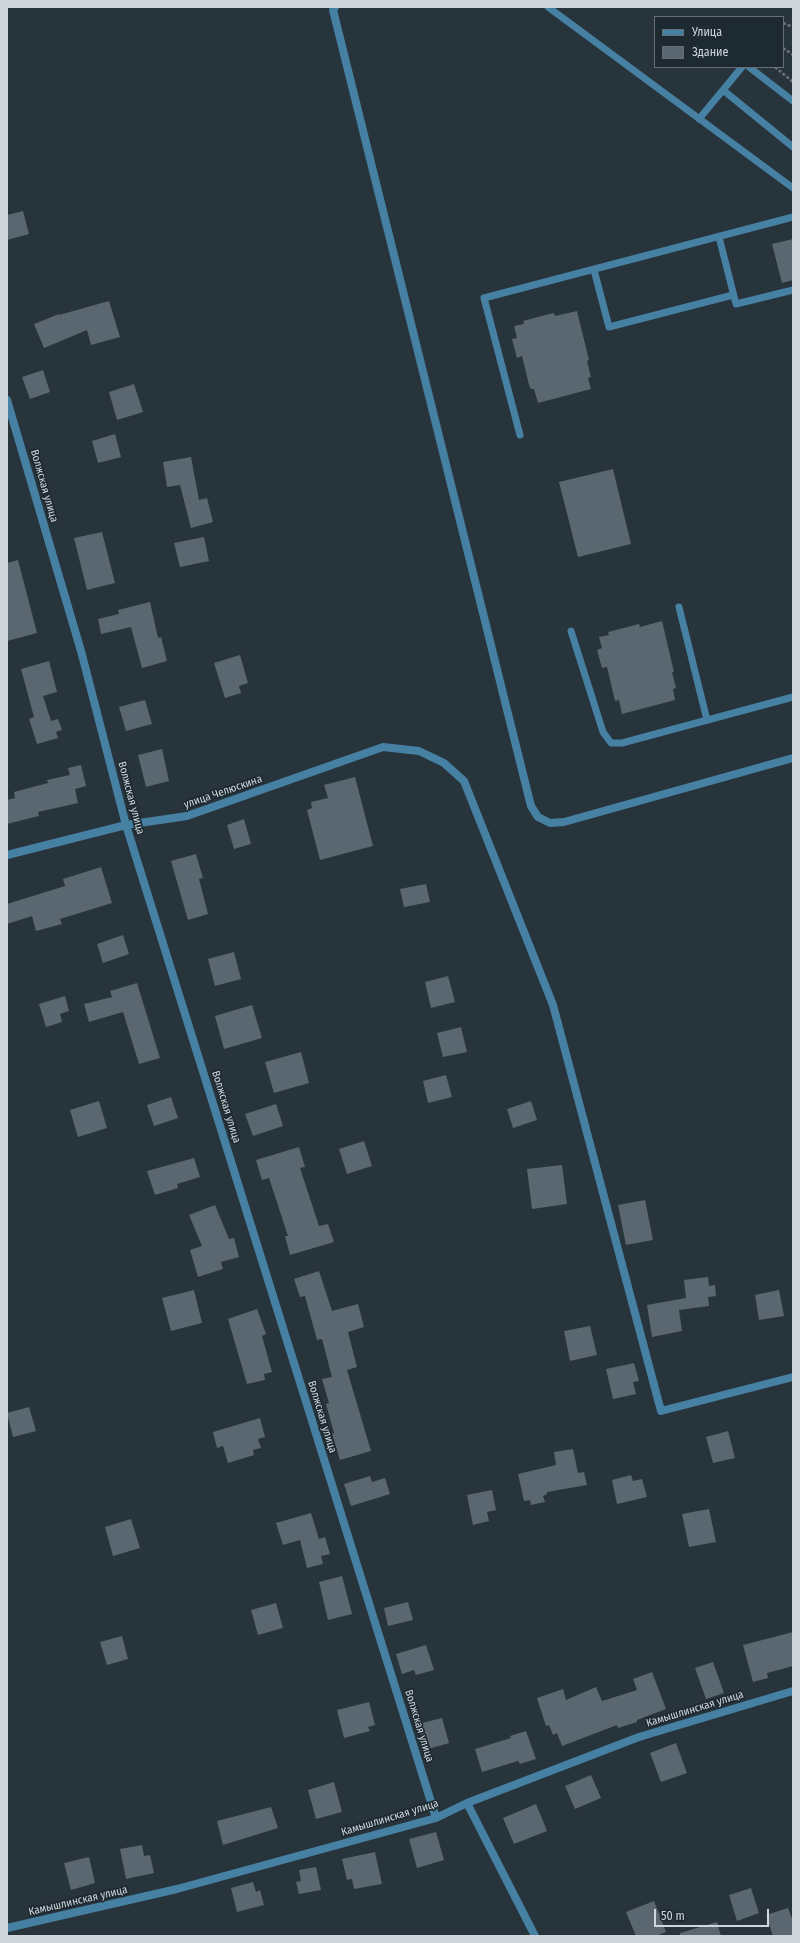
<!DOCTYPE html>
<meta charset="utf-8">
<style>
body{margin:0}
#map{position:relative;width:800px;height:1943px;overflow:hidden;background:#28343c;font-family:"Fira Sans Condensed",sans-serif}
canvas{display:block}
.frame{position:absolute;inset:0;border:8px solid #cfd7dc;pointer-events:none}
.legend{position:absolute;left:654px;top:16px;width:130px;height:52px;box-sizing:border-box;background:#1e2a32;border:1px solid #656f76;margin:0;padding:5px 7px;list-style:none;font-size:12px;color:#cfd7dc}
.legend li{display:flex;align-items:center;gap:8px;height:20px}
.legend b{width:20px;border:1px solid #656f76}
.scale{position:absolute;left:654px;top:1909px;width:115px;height:18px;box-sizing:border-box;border:2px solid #cfd7dc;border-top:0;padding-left:5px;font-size:12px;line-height:14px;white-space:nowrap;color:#cfd7dc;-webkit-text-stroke:3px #1e2a32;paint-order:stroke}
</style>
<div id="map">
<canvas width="800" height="1943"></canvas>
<div class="frame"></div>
<ul class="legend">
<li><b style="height:5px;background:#4680a3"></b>Улица</li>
<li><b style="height:11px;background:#5a6770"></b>Здание</li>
</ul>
<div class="scale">50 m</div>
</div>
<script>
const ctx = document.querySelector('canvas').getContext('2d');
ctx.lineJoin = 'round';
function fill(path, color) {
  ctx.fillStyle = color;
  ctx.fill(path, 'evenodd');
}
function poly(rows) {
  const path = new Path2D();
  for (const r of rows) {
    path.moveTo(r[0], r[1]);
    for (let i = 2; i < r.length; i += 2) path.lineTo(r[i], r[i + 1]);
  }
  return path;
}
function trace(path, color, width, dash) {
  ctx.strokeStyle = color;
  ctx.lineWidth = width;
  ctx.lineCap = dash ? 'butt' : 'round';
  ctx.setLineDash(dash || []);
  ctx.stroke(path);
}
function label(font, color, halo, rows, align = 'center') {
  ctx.font = font + ' "Fira Sans Condensed",sans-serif';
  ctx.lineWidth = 3.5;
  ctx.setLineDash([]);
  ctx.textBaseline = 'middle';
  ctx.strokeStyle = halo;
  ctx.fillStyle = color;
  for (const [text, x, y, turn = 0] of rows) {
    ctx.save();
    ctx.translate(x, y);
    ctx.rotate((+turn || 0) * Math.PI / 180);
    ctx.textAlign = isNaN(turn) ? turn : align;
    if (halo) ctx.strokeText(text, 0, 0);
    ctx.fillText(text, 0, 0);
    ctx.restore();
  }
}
fill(poly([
 [23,211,29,234,7,240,7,215],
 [793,239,793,280,782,283,772,244],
 [109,301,120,337,91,345,87,330,44,348,34,324,59,314,59,315],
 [577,311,589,360,587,361,591,377,588,378,591,389,538,403,534,389,531,389,529,385,522,356,517,358,512,339,517,338,514,326,524,324,523,321,538,317,554,313,555,316],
 [43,370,50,392,30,399,22,377],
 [134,384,143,412,117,420,109,392],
 [115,434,121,457,98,463,92,441],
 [191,457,199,500,207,498,213,522,191,528,180,485,167,487,163,462],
 [613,469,631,544,578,557,559,482],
 [102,532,115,583,87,590,74,538],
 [204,537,209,561,180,567,174,543],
 [18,560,37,633,7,641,7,563],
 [150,602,158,638,161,637,167,661,142,668,131,627,101,634,98,619,119,614,118,610],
 [662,621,674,672,672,672,676,688,673,689,675,700,622,714,619,700,615,701,607,667,602,668,597,650,602,648,599,637,609,635,608,632,639,624,640,627],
 [240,655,248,683,239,686,241,693,225,698,214,663],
 [49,661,57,692,43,696,51,721,58,719,62,730,56,732,58,738,37,744,29,719,34,717,21,669],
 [145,700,152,724,126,731,119,707],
 [162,749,169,781,146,787,138,755],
 [81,765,86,786,75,789,78,803,38,812,39,816,7,824,7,800,15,798,14,792,48,783,47,780,70,775,68,768],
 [355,777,373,846,320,860,307,810,312,808,311,802,328,798,324,785],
 [244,819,251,844,234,849,227,825],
 [196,854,203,878,199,879,208,914,188,920,171,861],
 [101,867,112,903,60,919,62,924,36,931,32,916,7,924,7,904,65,886,63,879],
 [426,884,430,902,404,907,400,889],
 [123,935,129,954,103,963,97,944],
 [234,952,241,979,215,986,208,959],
 [448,976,455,1002,431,1008,425,982],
 [137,983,160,1058,139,1064,123,1012,89,1022,84,1004,112,997,110,991],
 [65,996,69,1011,60,1014,62,1022,46,1027,39,1004],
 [252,1005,262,1038,224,1049,215,1016],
 [461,1027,467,1052,443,1057,437,1033],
 [301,1052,309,1083,274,1093,265,1062],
 [446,1075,452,1097,428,1103,423,1081],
 [171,1097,178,1118,154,1126,147,1105],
 [99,1101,107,1128,78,1137,70,1110],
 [531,1101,537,1120,513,1128,507,1109],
 [276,1104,283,1126,253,1136,245,1114],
 [364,1141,372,1166,347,1174,339,1149],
 [299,1147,305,1167,300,1168,319,1226,328,1224,334,1242,290,1255,285,1236,288,1236,269,1178,262,1180,256,1160],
 [194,1158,200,1177,177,1184,178,1188,155,1195,147,1171],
 [562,1165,567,1204,532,1209,527,1169],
 [645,1200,653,1240,626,1245,618,1205],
 [215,1205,229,1239,234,1238,239,1257,221,1262,223,1269,198,1277,190,1250,202,1246,189,1215],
 [319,1271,332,1311,358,1304,364,1327,348,1332,357,1367,347,1370,371,1451,340,1460,332,1434,334,1433,326,1404,329,1403,322,1379,332,1377,322,1339,317,1340,305,1296,300,1297,294,1279],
 [708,1277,709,1286,715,1285,716,1296,708,1297,709,1306,679,1310,682,1331,652,1337,647,1305,686,1298,684,1280],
 [194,1290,202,1323,171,1331,162,1298],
 [779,1290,784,1316,759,1320,755,1295],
 [257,1309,266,1334,262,1336,272,1372,264,1374,265,1380,247,1384,228,1319],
 [590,1326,597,1355,570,1361,564,1331],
 [634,1363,639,1381,633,1382,636,1394,613,1399,606,1369],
 [29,1407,36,1431,13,1437,7,1413],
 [260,1418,265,1437,258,1439,261,1448,253,1450,254,1455,228,1463,223,1446,217,1448,213,1432],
 [728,1431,735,1458,713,1463,706,1437],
 [573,1449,578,1473,584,1472,587,1485,547,1492,547,1494,543,1496,545,1502,531,1505,530,1500,524,1501,518,1474,556,1465,554,1452],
 [631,1475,633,1481,642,1479,647,1497,617,1504,612,1480],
 [370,1476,372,1482,385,1478,390,1494,351,1506,344,1484],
 [492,1490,496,1510,487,1512,489,1521,473,1525,467,1495],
 [709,1509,716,1542,689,1547,682,1514],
 [311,1513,319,1539,325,1537,330,1554,321,1556,323,1564,307,1568,300,1540,283,1545,276,1523],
 [131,1519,140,1548,113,1556,105,1527],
 [342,1576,352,1614,328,1620,319,1582],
 [408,1602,413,1620,388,1626,384,1608],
 [276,1603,283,1628,258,1635,251,1610],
 [793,1632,793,1666,767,1673,768,1678,753,1682,743,1645],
 [122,1636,128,1659,107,1665,100,1642],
 [426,1645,434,1670,416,1675,414,1670,402,1674,396,1654],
 [713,1662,724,1693,706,1699,695,1668],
 [652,1672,666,1709,637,1720,637,1722,618,1728,617,1725,562,1746,557,1733,553,1735,549,1725,546,1726,537,1698,563,1689,566,1700,596,1687,602,1701,637,1690,633,1679],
 [369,1702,375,1725,368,1727,370,1731,344,1738,337,1710],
 [442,1718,449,1743,425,1750,418,1724],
 [526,1731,536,1759,520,1764,518,1761,482,1772,475,1749,511,1738,510,1736],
 [676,1743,687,1773,661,1782,650,1753],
 [591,1775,601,1798,575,1809,565,1786],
 [334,1782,342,1812,316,1819,308,1790],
 [536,1804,547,1831,514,1844,503,1818],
 [271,1807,278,1828,223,1845,217,1821],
 [436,1832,444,1860,417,1868,409,1839],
 [142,1845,144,1856,150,1855,154,1873,126,1879,120,1849],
 [375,1852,382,1884,354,1889,352,1879,347,1880,342,1859],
 [89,1857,95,1883,71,1890,64,1863],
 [316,1867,321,1890,299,1894,296,1882,301,1881,299,1870],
 [253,1882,256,1892,260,1890,264,1905,237,1912,231,1888],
 [751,1888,759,1913,737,1921,729,1895],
 [654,1901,666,1932,656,1936,636,1936,626,1912],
 [788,1908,793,1921,793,1936,773,1936,766,1915],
 [717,1922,721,1936,680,1936,680,1933]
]), '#5a6770');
trace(poly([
 [783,23,793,27],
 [783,48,793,55],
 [775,67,793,82]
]), '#6a757b', 2.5, [3, 2]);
trace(poly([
 [548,7,793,188],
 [749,67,793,101],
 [723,90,793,147],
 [699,119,742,67],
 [719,237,736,304,793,290],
 [594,270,609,327,733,295],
 [520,435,484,298,793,217],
 [679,607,707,720],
 [571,631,603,732,611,743,622,743,793,697]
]), '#4680a3', 7);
trace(poly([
 [335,7,333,10,531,806,538,817,550,823,564,822,793,758],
 [7,400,81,651,126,825,436,1818],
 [7,855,126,825,187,816,383,747,419,751,444,763,464,781,553,1005,661,1411,793,1377],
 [467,1803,535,1936],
 [7,1928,177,1889,436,1818,467,1803,639,1737,793,1691]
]), '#4680a3', 8);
label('11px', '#cfd7dc', '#1e2a32', [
 ["Волжская улица",44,486,74],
 ["улица Челюскина",223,792,-19],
 ["Волжская улица",131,798,75],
 ["Волжская улица",226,1107,73],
 ["Волжская улица",322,1417,73],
 ["Камышлинская улица",695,1709,-17],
 ["Волжская улица",419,1726,73],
 ["Камышлинская улица",390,1818,-17],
 ["Камышлинская улица",78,1901,-13]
]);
</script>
